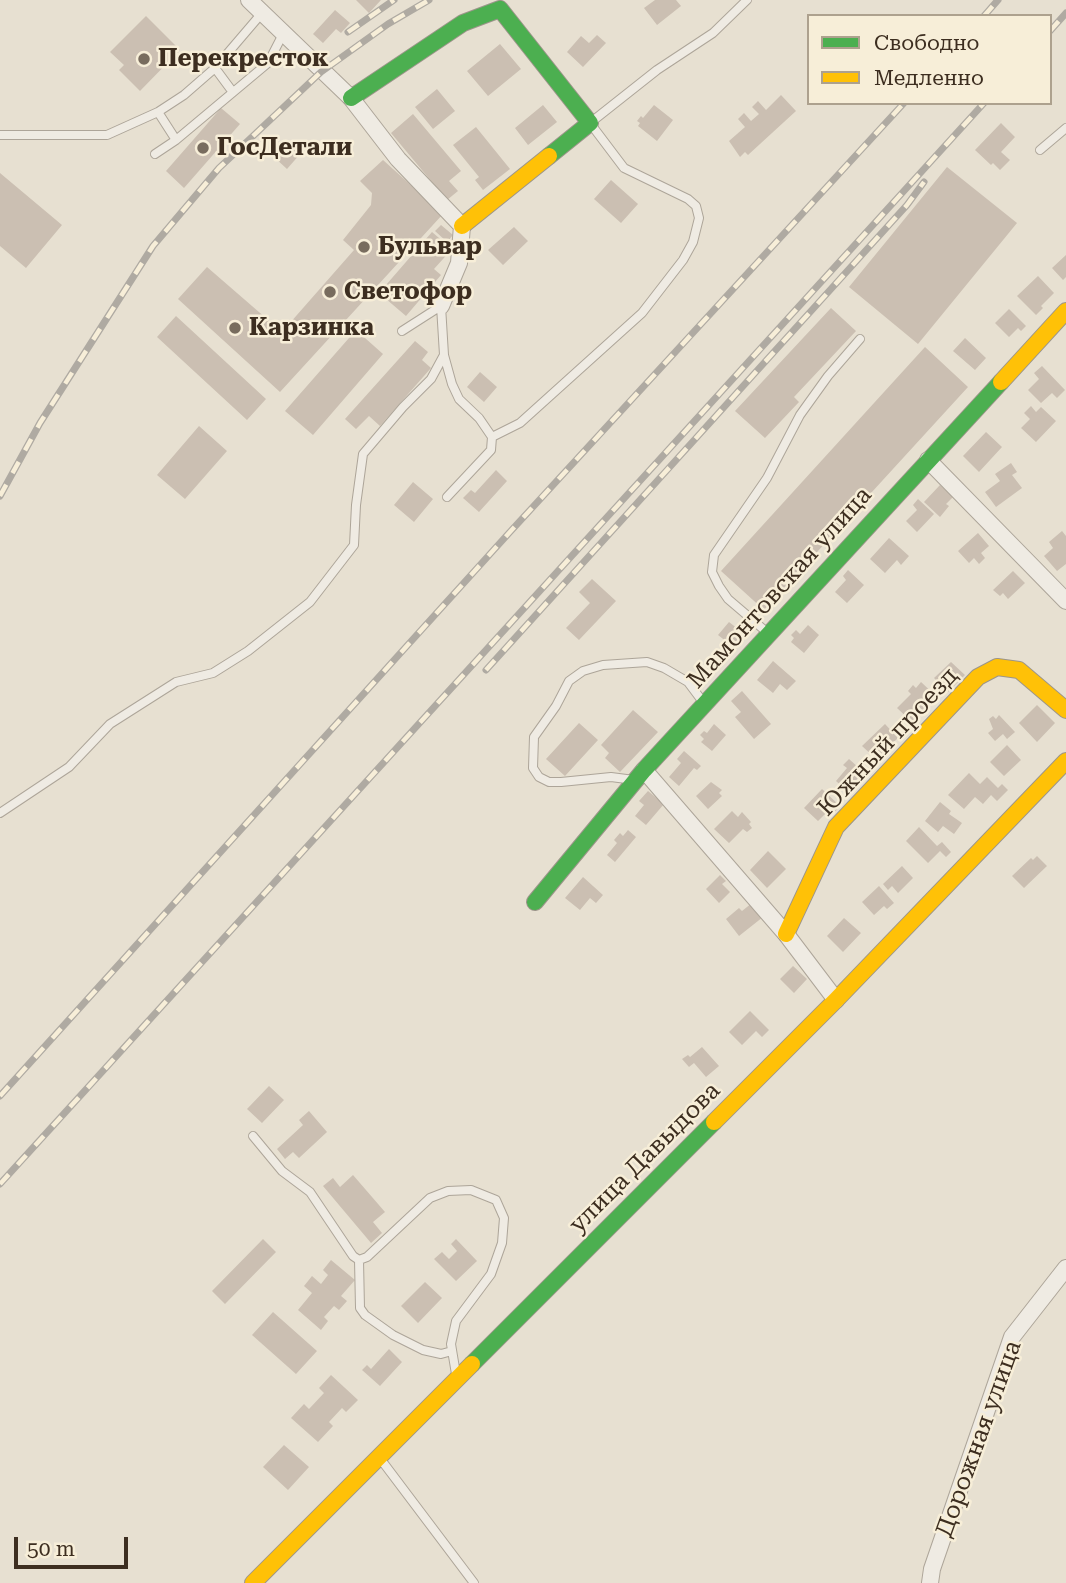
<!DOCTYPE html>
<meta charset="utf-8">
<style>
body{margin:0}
#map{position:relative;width:1066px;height:1583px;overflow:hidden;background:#e7e0d1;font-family:"Roboto Serif",serif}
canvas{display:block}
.legend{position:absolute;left:807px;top:14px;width:245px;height:91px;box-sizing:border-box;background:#f7eed8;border:2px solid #ada18e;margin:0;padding:9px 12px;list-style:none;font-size:21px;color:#3d2e20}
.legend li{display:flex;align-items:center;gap:14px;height:35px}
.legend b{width:35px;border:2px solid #ada18e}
.scale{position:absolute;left:14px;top:1537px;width:114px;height:32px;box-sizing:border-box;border:4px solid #3d2e20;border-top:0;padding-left:9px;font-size:21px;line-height:24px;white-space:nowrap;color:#3d2e20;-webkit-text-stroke:5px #f7eed8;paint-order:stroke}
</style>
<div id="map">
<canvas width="1066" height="1583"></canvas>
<ul class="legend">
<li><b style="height:9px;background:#4caf50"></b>Свободно</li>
<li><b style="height:9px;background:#ffc107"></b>Медленно</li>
</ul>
<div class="scale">50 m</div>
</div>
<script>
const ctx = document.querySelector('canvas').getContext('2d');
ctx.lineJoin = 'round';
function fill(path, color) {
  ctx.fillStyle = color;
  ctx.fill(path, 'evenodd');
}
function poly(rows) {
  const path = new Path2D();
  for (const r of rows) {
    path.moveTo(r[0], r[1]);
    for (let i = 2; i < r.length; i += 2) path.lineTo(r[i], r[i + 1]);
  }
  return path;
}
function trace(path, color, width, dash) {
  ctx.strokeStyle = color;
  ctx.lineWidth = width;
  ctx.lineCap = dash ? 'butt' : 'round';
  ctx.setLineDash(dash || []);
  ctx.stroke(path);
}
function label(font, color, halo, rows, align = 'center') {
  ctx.font = font + ' "Roboto Serif",serif';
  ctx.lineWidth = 5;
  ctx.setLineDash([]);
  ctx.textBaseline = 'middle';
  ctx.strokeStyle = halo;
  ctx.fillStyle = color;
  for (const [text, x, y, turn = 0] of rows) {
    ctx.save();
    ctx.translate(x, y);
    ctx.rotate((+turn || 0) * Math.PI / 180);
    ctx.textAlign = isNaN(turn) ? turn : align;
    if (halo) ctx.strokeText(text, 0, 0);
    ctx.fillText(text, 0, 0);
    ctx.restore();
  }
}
fill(poly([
 [356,0,381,0,369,13],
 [655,0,676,0,681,6,657,25,644,8],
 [335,10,350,23,341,33,336,29,323,43,313,34],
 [146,16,180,50,140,91,119,70,124,65,110,52],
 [597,35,606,43,583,67,567,52,581,36,589,43],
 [500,44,521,69,488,96,467,71],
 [437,89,455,111,433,129,415,107],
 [781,95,796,111,748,155,745,152,740,157,729,141,745,127,738,119,744,113,751,121,759,114,752,107,758,101,766,110],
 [543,105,557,122,528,145,515,128],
 [654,105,673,120,657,141,638,126,640,123,637,121,641,116,643,118],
 [221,108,240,124,184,188,166,171],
 [413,114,461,171,449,181,458,191,447,200,391,133],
 [1001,123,1015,137,1001,152,1010,160,1000,170,993,163,991,165,975,150],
 [476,127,510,169,483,190,475,180,479,177,453,145],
 [289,142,301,153,287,169,275,158],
 [383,160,443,214,280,392,178,299,207,267,282,332,354,250,343,240,371,205,372,193,360,181],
 [947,167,1017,223,918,344,849,287],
 [0,173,62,225,26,268,0,246],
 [611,180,638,204,621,223,594,199],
 [441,225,453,235,447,242,435,231],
 [514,227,528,241,503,265,488,250],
 [432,232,452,249,434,269,441,275,406,316,379,293],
 [1066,255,1066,277,1063,280,1052,268],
 [1038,276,1054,293,1041,306,1043,308,1036,315,1017,296],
 [831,308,856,331,794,397,799,402,765,438,735,411],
 [1009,309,1026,326,1021,331,1018,328,1009,337,995,323],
 [176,316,266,399,247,420,157,337],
 [356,330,383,354,313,435,285,411],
 [965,338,986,358,975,370,953,351],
 [415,341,428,352,422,360,431,368,380,426,369,416,356,429,345,419],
 [925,347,968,387,764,610,721,571],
 [1042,366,1065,390,1057,398,1052,393,1041,403,1028,390,1039,379,1034,373],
 [480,372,497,387,484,402,467,387],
 [1031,406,1036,412,1041,407,1056,421,1036,442,1021,428,1030,419,1024,413],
 [199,426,227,451,185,499,157,475],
 [986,432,1002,447,979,472,963,456],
 [1011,463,1017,472,1012,475,1022,488,996,507,985,492,1000,481,995,474],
 [496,470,507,481,479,512,463,498,471,490,475,493],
 [413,482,433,499,414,522,394,505],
 [940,485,953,497,946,504,949,506,940,517,924,502],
 [918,499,934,514,917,532,906,521,917,510,913,505],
 [1062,531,1066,536,1066,564,1057,571,1044,556,1053,548,1049,542],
 [978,533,989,546,981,553,985,558,979,564,974,558,969,563,958,551],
 [889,538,909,556,901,565,897,560,885,573,870,559],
 [848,570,864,585,847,603,835,592,846,580,843,576],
 [1013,571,1025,583,1008,599,1003,593,1000,596,993,590],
 [592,579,616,601,579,640,566,628,590,603,579,592],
 [729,622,743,633,732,646,718,635],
 [808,625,819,635,804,653,791,642,794,638,791,635,796,630,800,634],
 [773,661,796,681,787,690,780,684,773,693,757,680],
 [951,662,965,675,948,692,934,678],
 [921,682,937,697,913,723,897,708,911,694,908,691,913,685,916,688],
 [742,691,771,724,754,739,735,717,741,712,731,701],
 [1037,705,1055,723,1037,742,1019,723],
 [633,710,658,732,620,772,605,758,609,753,601,745],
 [999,715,1015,732,1007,739,1003,734,995,741,988,733,993,729,989,719,993,716,996,719],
 [579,723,598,740,565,776,546,759],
 [714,724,726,735,712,751,701,742,704,739,700,735,704,731,707,733],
 [885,724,898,738,876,759,862,746],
 [1007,745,1021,760,1004,776,990,762],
 [684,751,701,766,697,770,694,768,679,786,669,777,681,763,677,759],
 [849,759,868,776,862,782,858,778,847,791,836,781,847,768,843,765],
 [969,773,980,784,987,777,998,788,1002,784,1008,790,997,801,991,795,983,804,975,797,964,809,948,795],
 [711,782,722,790,719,793,722,796,708,809,696,796],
 [822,789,840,806,833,814,829,810,818,821,804,808],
 [648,791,664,804,646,825,635,816,644,805,639,801],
 [940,802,951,811,949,814,962,823,954,834,943,826,938,832,925,821],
 [732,811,738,817,742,812,751,822,749,824,752,828,747,832,743,829,729,843,714,829],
 [919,827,937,846,942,842,951,852,946,857,940,851,928,863,906,841],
 [628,830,636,837,615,862,607,855,617,843,614,840,620,833,623,836],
 [768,851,786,869,767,888,750,870],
 [1037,856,1047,866,1024,888,1012,876,1031,858,1033,860],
 [902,866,913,878,898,893,892,886,888,890,883,884],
 [720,875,726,881,722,884,730,892,719,903,706,889],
 [583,877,603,895,596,903,590,898,580,910,565,898],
 [879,886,894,903,887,909,884,906,874,915,862,902],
 [752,903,763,917,739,936,726,919,739,908,742,911],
 [844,918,861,933,843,952,827,936],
 [793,966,807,979,794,993,780,979],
 [750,1011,769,1030,762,1037,756,1031,742,1045,729,1032],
 [702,1047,719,1066,706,1077,694,1063,689,1067,682,1059,688,1055,690,1057],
 [269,1086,284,1100,262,1123,247,1109],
 [309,1111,327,1132,299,1158,293,1152,285,1159,277,1149,303,1125,299,1120],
 [353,1175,385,1212,373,1222,382,1233,371,1243,323,1186,333,1178,340,1187],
 [263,1239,276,1252,225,1304,212,1291],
 [456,1239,477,1261,456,1281,434,1259,442,1252,449,1259,457,1251,451,1244],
 [331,1260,355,1280,341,1296,347,1301,339,1310,334,1306,324,1317,328,1321,321,1330,298,1310,312,1293,304,1286,312,1276,321,1284,328,1275,323,1270],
 [425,1282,442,1298,418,1323,401,1306],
 [273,1312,317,1351,296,1374,252,1335],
 [389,1349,402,1362,380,1386,362,1370,367,1365,371,1369],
 [331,1375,358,1400,346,1412,342,1408,329,1422,333,1426,318,1442,291,1418,304,1404,309,1409,324,1393,319,1388],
 [284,1445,309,1467,288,1490,263,1467]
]), '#cbbfb2');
const lane = poly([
 [215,68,232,91],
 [158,112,176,140],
 [0,135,107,135,158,112,184,95,215,68,262,13],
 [1040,150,1066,128],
 [155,154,176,140,268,63,283,34],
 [444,355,452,384,459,399,479,418,492,437,491,450,447,497],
 [492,437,520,423,642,313,683,260,693,242,699,218,696,206,688,199,624,168,590,123,657,70,713,33,747,0],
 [769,634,728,599,719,586,712,572,714,555,767,478,800,415,828,376,860,339],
 [634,780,611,777,561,782,549,782,539,777,533,768,534,737,556,706,569,681,583,671,603,665,647,662,664,668,688,682,703,702],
 [0,813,69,767,110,724,176,682,213,673,248,651,310,602,354,545,356,505,363,454,403,407,431,379,444,355,441,306,402,331],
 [253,1136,282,1171,310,1192,353,1256,359,1260,367,1257,430,1198,448,1191,471,1190,496,1200,504,1218,502,1243,491,1274,456,1321,451,1344,456,1374],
 [359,1260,360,1308,365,1315,393,1335,423,1350,441,1354,452,1351],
 [379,1457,474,1583]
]);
const street = poly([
 [249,0,351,98,398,159,462,226,459,263,441,306],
 [928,460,1066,601],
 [644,770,786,934,836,1000],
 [930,1583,932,1569,1012,1337,1066,1268]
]);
const fast = poly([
 [351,98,463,23,500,9,590,123,549,156],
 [535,902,644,770,1001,382],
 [472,1364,714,1122]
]);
const slow = poly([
 [462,226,549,156],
 [1001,382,1066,311],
 [786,934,836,827,978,677,997,667,1019,670,1066,710],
 [714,1122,836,1000,1066,761],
 [253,1583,472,1364]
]);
trace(lane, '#ada599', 10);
trace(street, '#ada599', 18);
trace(fast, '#9c958a', 18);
trace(slow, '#9c958a', 18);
trace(lane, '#efebe3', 8);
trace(street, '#efebe3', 16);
trace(fast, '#4caf50', 16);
trace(slow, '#ffc107', 16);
const rail = poly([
 [984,16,998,0],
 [1050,31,1066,13],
 [348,32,394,0],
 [0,496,40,423,153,246,219,168,321,72,388,24,429,0],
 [486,670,907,205,924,182],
 [0,1096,509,533,904,103],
 [0,1184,984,103]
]);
trace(rail, '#afaaa2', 7);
trace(rail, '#f7eed8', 4.5, [13]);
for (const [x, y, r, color] of [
 [144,59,7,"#786c5e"],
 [203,148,7,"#786c5e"],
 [364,247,7,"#786c5e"],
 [330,292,7,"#786c5e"],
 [235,328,7,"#786c5e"]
]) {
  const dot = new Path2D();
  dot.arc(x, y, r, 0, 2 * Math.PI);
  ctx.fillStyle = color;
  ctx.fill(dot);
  trace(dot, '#f7eed8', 2.5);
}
label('bold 24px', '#3d2e20', '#f7eed8', [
 ["Перекресток",158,59],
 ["ГосДетали",217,148],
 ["Бульвар",378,247],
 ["Светофор",344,292],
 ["Карзинка",249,328]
], 'left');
label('24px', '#3d2e20', '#f7eed8', [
 ["Мамонтовская улица",780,588,-48],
 ["Южный проезд",888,742,-47],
 ["улица Давыдова",645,1158,-45],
 ["Дорожная улица",979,1439,-70]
]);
</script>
